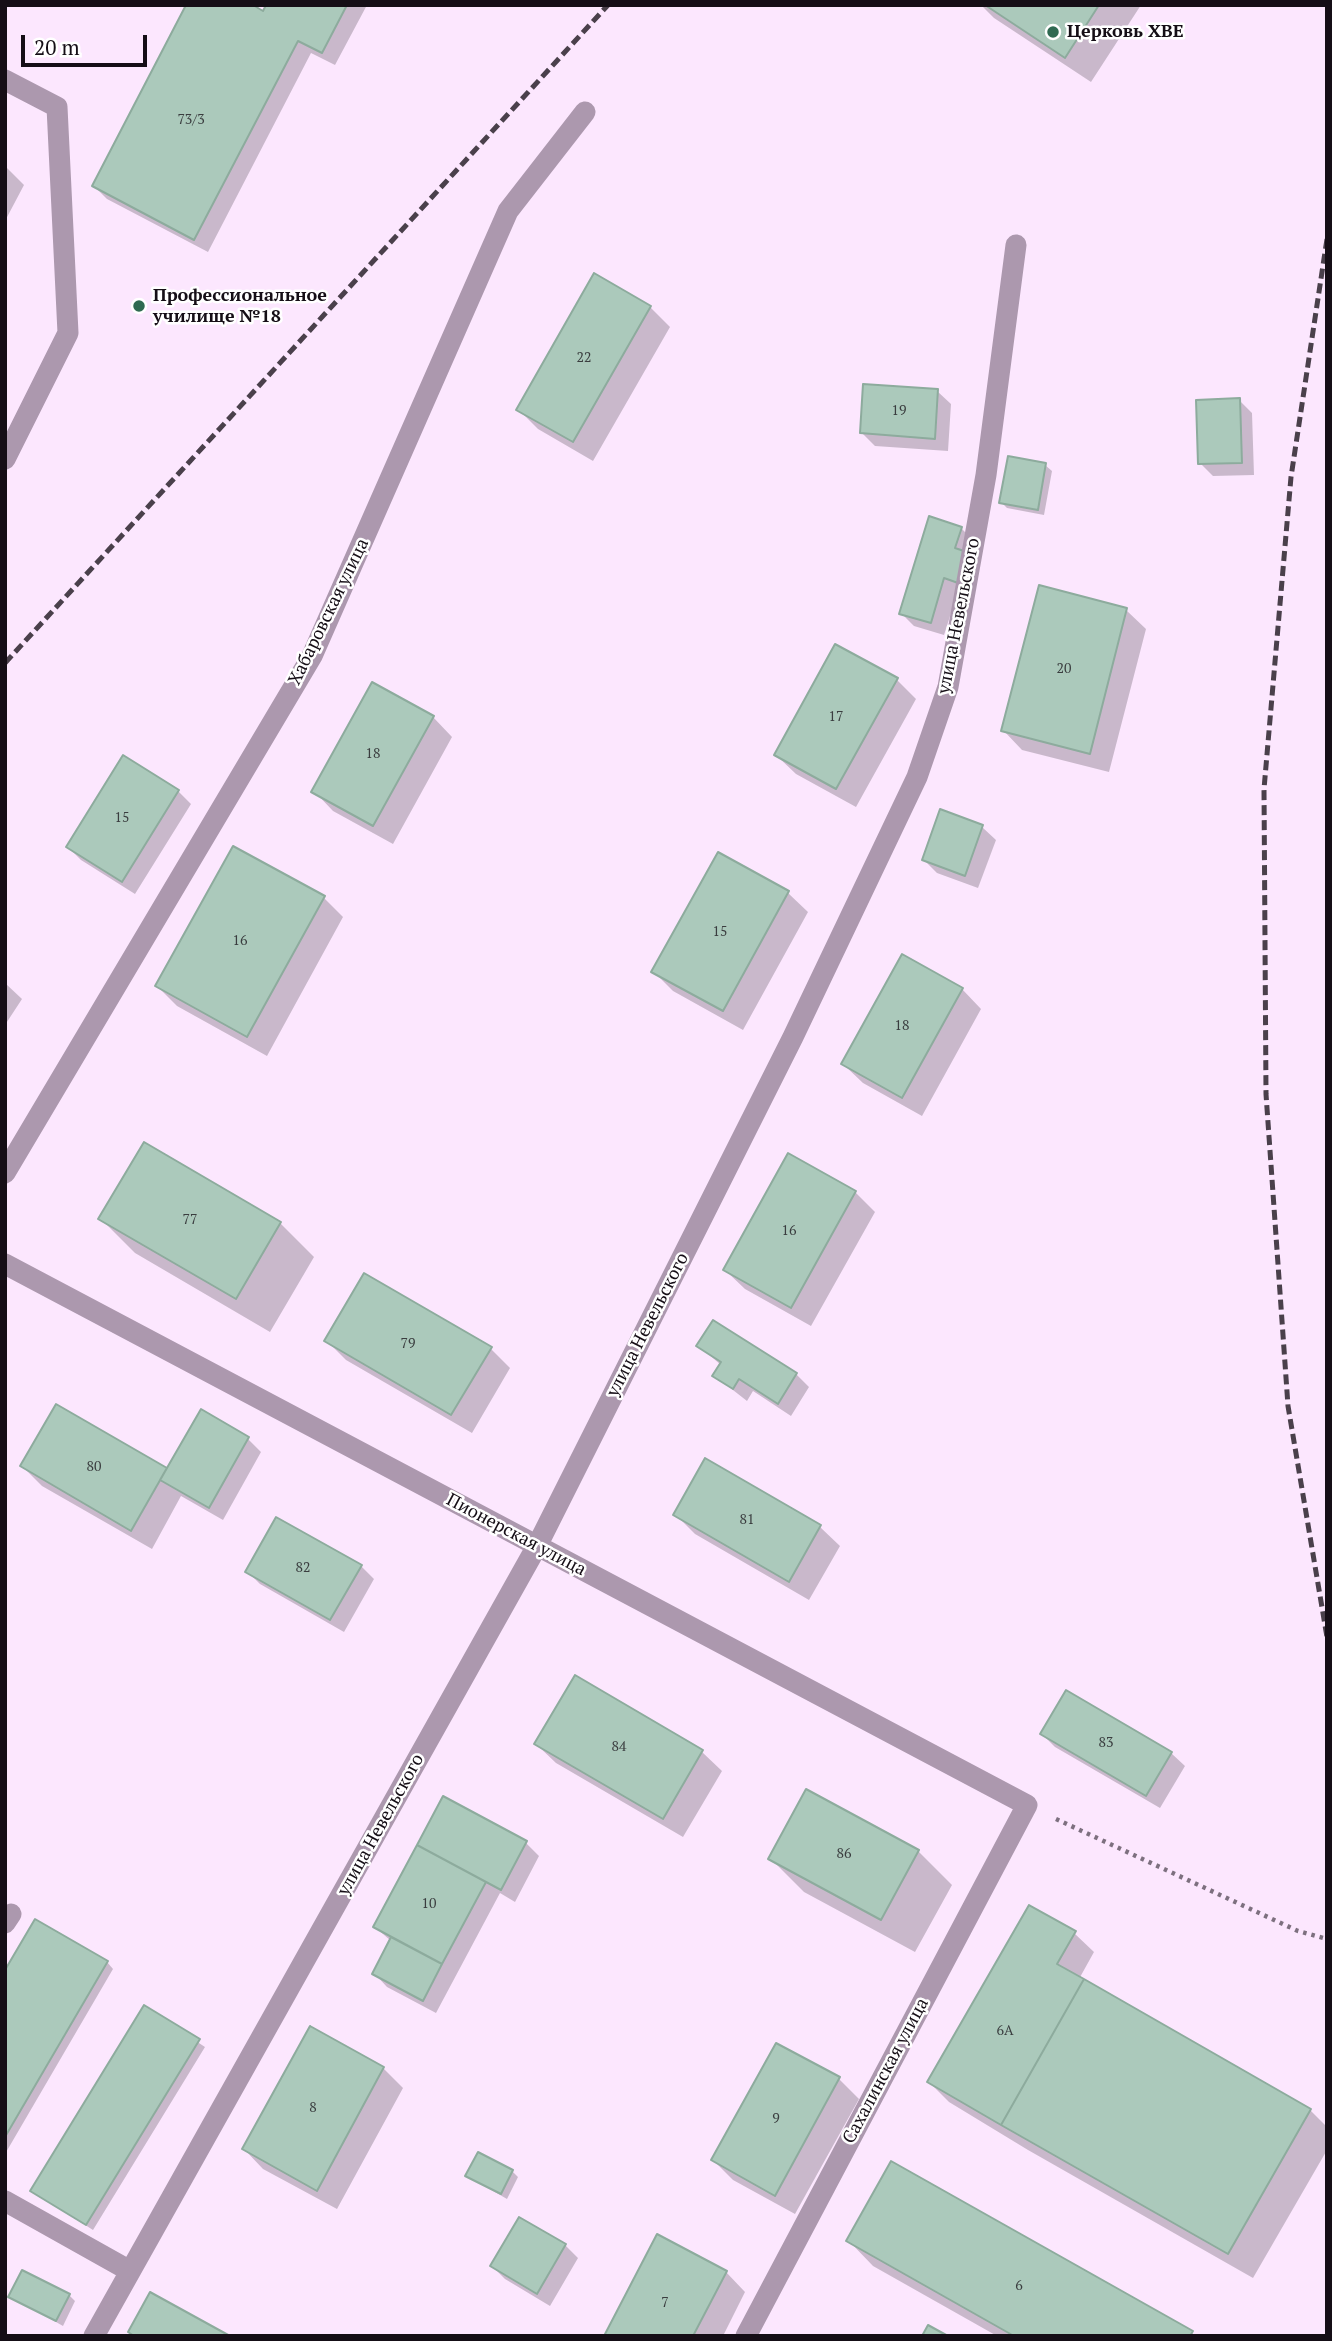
<!DOCTYPE html>
<meta charset="utf-8">
<style>
body{margin:0}
#map{position:relative;width:1332px;height:2341px;overflow:hidden;background:#fce7fe;font-family:"PT Serif",serif}
canvas{display:block}
.frame{position:absolute;inset:0;border:7px solid #150e16;pointer-events:none}
.scale{position:absolute;left:21px;top:35px;width:126px;height:32px;box-sizing:border-box;border:4px solid #150e16;border-top:0;padding-left:9px;font-size:21px;line-height:24px;white-space:nowrap;color:#150e16;-webkit-text-stroke:5px #fff;paint-order:stroke}
</style>
<div id="map">
<canvas width="1332" height="2341"></canvas>
<div class="frame"></div>
<div class="scale">20 m</div>
</div>
<script>
const ctx = document.querySelector('canvas').getContext('2d');
ctx.lineJoin = 'round';
function fill(path, color) {
  ctx.fillStyle = color;
  ctx.fill(path, 'evenodd');
}
function poly(rows) {
  const path = new Path2D();
  for (const r of rows) {
    path.moveTo(r[0], r[1]);
    for (let i = 2; i < r.length; i += 2) path.lineTo(r[i], r[i + 1]);
  }
  return path;
}
function trace(path, color, width, dash) {
  ctx.strokeStyle = color;
  ctx.lineWidth = width;
  ctx.lineCap = dash ? 'butt' : 'round';
  ctx.setLineDash(dash || []);
  ctx.stroke(path);
}
function label(font, color, halo, rows, align = 'center') {
  ctx.font = font + ' "PT Serif",serif';
  ctx.lineWidth = 5;
  ctx.setLineDash([]);
  ctx.textBaseline = 'middle';
  ctx.strokeStyle = halo;
  ctx.fillStyle = color;
  for (const [text, x, y, turn = 0] of rows) {
    ctx.save();
    ctx.translate(x, y);
    ctx.rotate((+turn || 0) * Math.PI / 180);
    ctx.textAlign = isNaN(turn) ? turn : align;
    if (halo) ctx.strokeText(text, 0, 0);
    ctx.fillText(text, 0, 0);
    ctx.restore();
  }
}
fill(poly([
 [268,5,367,5,335,65,311,53,208,252,107,199,94,186,264,13],
 [981,5,1141,5,1091,82,994,18],
 [5,166,24,185,5,221],
 [595,275,650,307,670,327,593,461,538,429,518,409],
 [937,391,951,404,948,451,875,446,862,433],
 [1239,400,1252,413,1254,475,1213,476,1200,463],
 [1045,465,1052,471,1044,515,1007,508,1001,502],
 [961,528,974,541,944,635,914,626,901,613],
 [1126,610,1146,629,1109,772,1022,750,1003,730],
 [897,680,916,699,856,807,796,774,776,755],
 [433,717,452,737,393,844,333,811,314,791],
 [178,791,191,804,135,894,81,860,68,847],
 [982,827,996,840,978,888,937,873,924,860],
 [719,854,788,893,808,912,743,1030,673,991,654,972],
 [324,898,343,917,267,1056,177,1006,157,986],
 [5,983,22,999,5,1025],
 [962,989,981,1009,922,1116,863,1083,843,1064],
 [855,1192,875,1212,811,1326,745,1289,725,1270],
 [101,1219,280,1223,314,1257,270,1332,135,1253],
 [326,1340,491,1349,510,1368,472,1433,346,1360],
 [699,1346,796,1374,809,1387,791,1416,753,1391,747,1401,715,1376,721,1365],
 [201,1412,248,1439,261,1452,223,1520,181,1496,152,1549,42,1486,22,1466,168,1470],
 [706,1461,820,1527,840,1546,809,1600,695,1534,675,1514],
 [361,1566,374,1579,344,1632,260,1584,247,1571],
 [576,1677,702,1752,722,1771,683,1837,556,1763,536,1744],
 [1042,1734,1171,1753,1185,1766,1160,1808,1055,1747],
 [444,1798,526,1843,539,1856,515,1902,500,1893,436,2013,387,1987,374,1973,391,1941,375,1927],
 [918,1851,952,1885,915,1952,804,1892,770,1858],
 [1074,1933,1094,1952,1079,1979,1310,2110,1327,2127,1327,2150,1253,2278,1028,2150,949,2102,929,2082],
 [107,1962,113,1969,5,2154,5,1974],
 [144,2007,205,2047,93,2230,32,2191],
 [777,2045,839,2079,859,2099,795,2214,733,2180,713,2160],
 [383,2068,403,2088,337,2209,263,2169,244,2149],
 [512,2171,518,2177,507,2199,467,2176],
 [848,2240,1192,2333,1195,2336,997,2336,873,2266],
 [565,2245,578,2258,550,2306,505,2279,492,2266],
 [726,2272,745,2292,723,2336,606,2336],
 [69,2295,75,2301,63,2326,10,2296]
]), '#0003');
const building = poly([
 [186,5,253,5,263,11,266,5,347,5,322,53,298,41,194,240,92,186,186,5],
 [985,5,1099,5,1065,58,985,5],
 [594,273,651,306,573,442,516,410,594,273],
 [863,384,938,389,935,439,860,433,863,384],
 [1240,398,1242,463,1198,464,1196,400,1240,398],
 [1008,456,1046,463,1038,510,999,503,1008,456],
 [929,516,962,527,955,548,967,552,958,583,944,578,931,623,899,614,929,516],
 [1039,585,1127,608,1090,754,1001,731,1039,585],
 [835,644,898,678,836,789,774,755,835,644],
 [372,682,434,716,373,826,311,792,372,682],
 [123,755,179,790,122,882,66,847,123,755],
 [940,809,983,825,965,876,922,860,940,809],
 [233,846,325,896,247,1037,155,986,233,846],
 [718,852,789,891,723,1011,651,972,718,852],
 [902,954,963,988,902,1098,841,1064,902,954],
 [144,1142,281,1222,236,1299,98,1219,144,1142],
 [788,1153,856,1191,791,1308,723,1270,788,1153],
 [364,1273,492,1347,451,1415,324,1341,364,1273],
 [713,1320,797,1373,778,1404,739,1379,733,1389,712,1376,721,1362,696,1346,713,1320],
 [56,1404,167,1468,131,1531,20,1466,56,1404],
 [201,1409,249,1437,209,1508,160,1480,201,1409],
 [705,1458,821,1525,789,1582,673,1515,705,1458],
 [276,1517,362,1565,330,1620,245,1572,276,1517],
 [575,1675,703,1750,663,1819,534,1744,575,1675],
 [1066,1690,1172,1752,1146,1796,1040,1734,1066,1690],
 [806,1789,919,1850,881,1920,768,1859,806,1789],
 [443,1796,527,1841,501,1890,417,1845,443,1796],
 [417,1845,486,1882,442,1964,373,1927,417,1845],
 [1029,1905,1076,1931,1057,1964,1084,1979,1001,2125,927,2082,1029,1905],
 [35,1919,108,1961,5,2137,5,1970,35,1919],
 [391,1937,442,1964,423,2001,372,1974,391,1937],
 [1084,1979,1311,2109,1228,2254,1001,2125,1084,1979],
 [144,2005,200,2039,86,2225,30,2191,144,2005],
 [310,2026,384,2067,317,2191,242,2149,310,2026],
 [776,2043,840,2077,775,2196,711,2160,776,2043],
 [478,2152,513,2170,501,2194,465,2176,478,2152],
 [891,2161,1193,2331,1190,2336,1014,2336,846,2241,891,2161],
 [519,2217,566,2244,537,2294,490,2266,519,2217],
 [657,2234,727,2271,693,2336,604,2336,657,2234],
 [22,2270,70,2294,56,2321,8,2297,22,2270],
 [150,2292,230,2336,134,2336,128,2332,150,2292],
 [928,2325,948,2336,922,2336,928,2325]
]);
fill(building, '#abc9bb');
trace(building, '#8dab9d', 2);
trace(poly([
 [1056,1819,1298,1931,1327,1939]
]), '#7d707f', 4.5, [3.5, 5]);
trace(poly([
 [5,80,57,107,68,333,5,459],
 [5,1173,312,656,508,211,585,112],
 [5,1264,1027,1805,746,2336],
 [5,1923,11,1914],
 [5,2201,130,2271],
 [94,2336,537,1546,793,1037,917,777,948,687,986,475,1016,245]
]), '#ac98ae', 21);
trace(poly([
 [1327,239,1291,477,1264,789,1266,1094,1288,1406,1327,1637],
 [5,663,608,5]
]), '#4a404b', 5, [10, 5]);
for (const [x, y, r, color] of [
 [1053,32,7,"#2f6951"],
 [139,306,7,"#2f6951"]
]) {
  const dot = new Path2D();
  dot.arc(x, y, r, 0, 2 * Math.PI);
  ctx.fillStyle = color;
  ctx.fill(dot);
  trace(dot, '#fff', 2.5);
}
label('14px', '#3a3d3f', null, [
 ["73/3",191,120],
 ["22",584,358],
 ["19",899,411],
 ["20",1064,669],
 ["17",836,717],
 ["18",373,754],
 ["15",122,818],
 ["15",720,932],
 ["16",240,941],
 ["18",902,1026],
 ["77",190,1220],
 ["16",789,1231],
 ["79",408,1344],
 ["80",94,1467],
 ["81",747,1520],
 ["82",303,1568],
 ["83",1106,1743],
 ["84",619,1747],
 ["86",844,1854],
 ["10",429,1904],
 ["6А",1005,2031],
 ["8",313,2108],
 ["9",776,2119],
 ["6",1019,2286],
 ["7",665,2303]
]);
label('bold 18px', '#150e16', '#fff', [
 ["Церковь ХВЕ",1067,32],
 ["Профессиональное",153,296],
 ["училище №18",153,317]
], 'left');
label('18px', '#150e16', '#fff', [
 ["Хабаровская улица",329,612,-64],
 ["улица Невельского",959,616,-79],
 ["улица Невельского",648,1325,-63],
 ["Пионерская улица",516,1535,28],
 ["улица Невельского",381,1825,-61],
 ["Сахалинская улица",886,2071,-62]
]);
</script>
